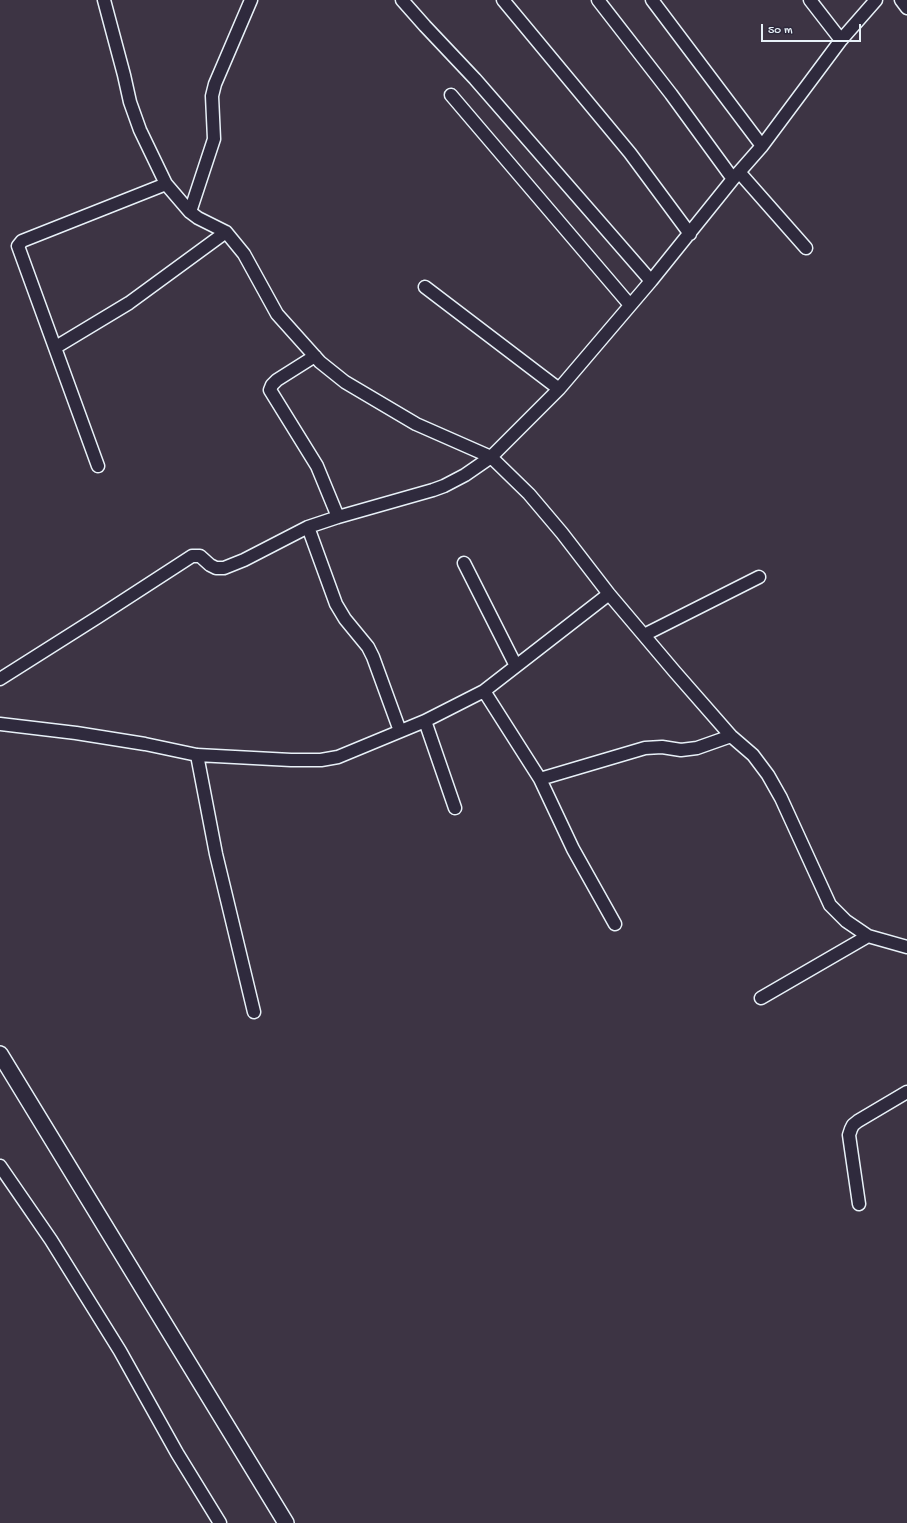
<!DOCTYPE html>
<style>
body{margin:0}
#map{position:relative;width:907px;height:1523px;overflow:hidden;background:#3d3444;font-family:"Gochi Hand",sans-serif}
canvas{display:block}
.scale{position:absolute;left:761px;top:24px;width:100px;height:18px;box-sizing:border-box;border:2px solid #e8f1f8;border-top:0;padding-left:5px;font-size:12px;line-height:14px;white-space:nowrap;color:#e8f1f8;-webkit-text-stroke:3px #2f2a3d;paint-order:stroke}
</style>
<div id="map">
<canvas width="907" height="1523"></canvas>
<div class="scale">50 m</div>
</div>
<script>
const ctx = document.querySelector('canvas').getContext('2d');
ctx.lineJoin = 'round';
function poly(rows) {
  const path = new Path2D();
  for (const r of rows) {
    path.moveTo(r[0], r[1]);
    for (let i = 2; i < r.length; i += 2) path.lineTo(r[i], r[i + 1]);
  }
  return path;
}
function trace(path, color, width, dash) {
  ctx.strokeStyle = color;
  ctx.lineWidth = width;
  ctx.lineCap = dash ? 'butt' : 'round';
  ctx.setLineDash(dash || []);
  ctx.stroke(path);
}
const minor = poly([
 [104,0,124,75,130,102,140,130,166,184,190,212,198,218,226,232,244,254,277,314,320,362,345,382,416,424,491,457,529,494,562,533,609,594,675,672,731,736,753,755,768,775,781,798,830,905,846,921,868,936,907,947],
 [402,0,425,26,475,79,651,281],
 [503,0,630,153,690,234],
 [598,0,671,94,733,179],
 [652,0,762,146],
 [810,0,841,40],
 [901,0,907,8],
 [451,95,630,305],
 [739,172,806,248],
 [190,212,214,139,212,96,215,84,251,0],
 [425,287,559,389],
 [56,347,129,303,226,232],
 [315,356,277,380,272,385,270,390,317,466,338,517],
 [98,466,18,246,22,241,166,184],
 [308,527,336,604,345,619,368,647,373,657,400,731],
 [464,563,516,666],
 [644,635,759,577],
 [0,679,98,617,192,556,200,556,210,565,216,568,224,568,244,560,308,527,338,517,433,490,444,486,465,475,491,457,559,389,651,281,733,179,762,146,841,40,876,0],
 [484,691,540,779,573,849,615,924],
 [425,721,455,808],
 [0,724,76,733,145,744,197,755,291,760,321,760,338,757,425,721,484,691,609,594],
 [197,755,216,854,254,1012],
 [540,779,645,748,662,747,681,750,697,748,731,736],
 [761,998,868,936],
 [0,1166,51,1240,120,1351,177,1453,220,1523],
 [859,1204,851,1149,849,1135,851,1129,853,1125,858,1121,907,1092]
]);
const tertiary = poly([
 [0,1054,286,1523]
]);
trace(minor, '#e8f1f8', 15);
trace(tertiary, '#e8f1f8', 18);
trace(minor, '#2f2a3d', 12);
trace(tertiary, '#2f2a3d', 15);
</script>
